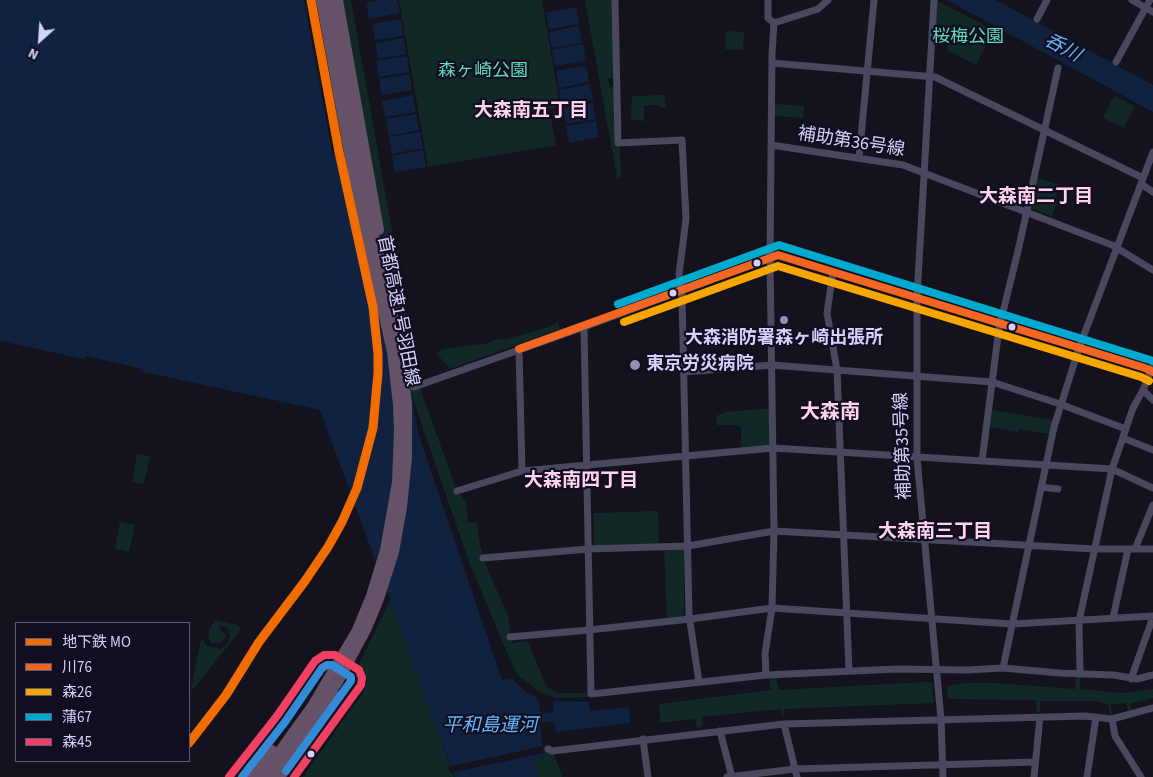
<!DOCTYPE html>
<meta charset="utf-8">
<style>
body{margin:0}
#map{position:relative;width:1153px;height:777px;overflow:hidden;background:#14121d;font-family:"Source Sans 3","Noto Sans JP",sans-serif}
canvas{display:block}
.legend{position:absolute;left:15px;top:622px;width:175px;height:140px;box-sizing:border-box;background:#110e21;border:1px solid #5f5c79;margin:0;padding:6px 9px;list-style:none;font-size:15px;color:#d5d1fd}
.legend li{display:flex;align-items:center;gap:10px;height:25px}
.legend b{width:25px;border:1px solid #5f5c79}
.north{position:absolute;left:15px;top:15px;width:50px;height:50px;-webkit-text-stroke:4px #110e21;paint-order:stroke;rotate:206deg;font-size:14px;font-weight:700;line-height:20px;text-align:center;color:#d5d1fd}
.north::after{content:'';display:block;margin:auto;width:18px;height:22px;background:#d5d1fd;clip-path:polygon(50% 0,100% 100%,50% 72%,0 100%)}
</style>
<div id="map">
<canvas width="1153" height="777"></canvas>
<ul class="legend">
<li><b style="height:6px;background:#f16d00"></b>地下鉄 MO</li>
<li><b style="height:6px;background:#f26522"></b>川76</li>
<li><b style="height:6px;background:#f7a600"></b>森26</li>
<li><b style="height:6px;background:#00a9ce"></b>蒲67</li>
<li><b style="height:6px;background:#f24062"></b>森45</li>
</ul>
<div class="north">N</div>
</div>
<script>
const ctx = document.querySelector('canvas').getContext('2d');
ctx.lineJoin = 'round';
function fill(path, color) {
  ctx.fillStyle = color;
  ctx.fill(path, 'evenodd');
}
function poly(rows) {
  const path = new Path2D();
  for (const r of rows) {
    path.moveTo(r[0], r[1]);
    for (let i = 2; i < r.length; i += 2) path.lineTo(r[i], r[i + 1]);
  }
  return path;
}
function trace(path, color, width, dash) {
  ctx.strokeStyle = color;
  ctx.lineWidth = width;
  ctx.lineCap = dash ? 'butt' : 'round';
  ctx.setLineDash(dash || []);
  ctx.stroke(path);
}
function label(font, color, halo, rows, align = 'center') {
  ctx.font = font + ' "Source Sans 3","Noto Sans JP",sans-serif';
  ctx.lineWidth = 4.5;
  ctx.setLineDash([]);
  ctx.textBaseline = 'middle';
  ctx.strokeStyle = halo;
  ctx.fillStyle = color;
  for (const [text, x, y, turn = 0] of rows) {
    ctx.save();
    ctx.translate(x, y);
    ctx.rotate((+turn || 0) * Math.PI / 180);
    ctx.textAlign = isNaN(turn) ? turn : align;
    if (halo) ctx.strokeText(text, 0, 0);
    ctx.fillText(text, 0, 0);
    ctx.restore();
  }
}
fill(poly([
 [343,0,351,0,420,388,457,491,466,502,468,523,477,522,479,540,483,558,508,616,512,643,528,641,546,686,558,693,588,693,588,697,555,698,540,692,518,675,512,664,469,562,409,387],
 [399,0,542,0,560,106,549,109,556,145,428,167],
 [585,0,614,0,615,78,608,78,608,81,610,86,615,88,617,147,620,147,621,175,620,177,617,178],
 [936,0,994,30,976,65,947,50,948,39,935,32],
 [726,31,744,32,743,50,725,49],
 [664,95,666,109,657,105,644,105,644,121,631,120,632,96],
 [1114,96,1135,106,1124,128,1103,118],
 [775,104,804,106,803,118,775,116],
 [1037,177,1058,185,1059,188,1055,199,1058,200,1052,216,1030,208],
 [558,322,560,329,450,369,436,353,442,349,489,343,493,340,506,339,549,327],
 [772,408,773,448,741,451,741,427,738,425,717,425,716,416,726,412],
 [992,410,1053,420,1049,434,1019,429,1018,432,989,427],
 [137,454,150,456,144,484,132,482],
 [658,511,659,544,594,546,594,513],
 [120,522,135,525,129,552,115,549],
 [684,549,684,616,667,618,664,550],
 [392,596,454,777,303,777,364,691,367,682,364,672,359,664],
 [216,620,237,625,241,629,194,689,191,689,200,643,202,638,207,646,220,649,226,646,230,637,228,628,221,625,219,628,226,636,224,640,220,643,211,643,208,636,210,627],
 [1076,675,1080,676,1080,689,1122,693,1153,689,1153,698,1130,704,1132,712,1129,713,1126,703,1110,705,1113,716,1111,717,1108,704,1096,701,1041,701,1040,712,1037,712,1036,700,948,699,947,686,967,683,995,683,1075,689],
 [776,677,779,690,927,682,932,683,934,703,784,709,783,719,781,709,702,717,703,727,697,728,695,719,660,723,659,704,771,690,769,678],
 [543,746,549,746,549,754,554,754,562,777,538,777,533,763,544,757]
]), '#122827');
fill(poly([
 [0,0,304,0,333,155,369,147,418,433,502,680,511,678,526,692,538,698,540,712,542,714,554,712,553,701,589,702,590,711,629,707,630,723,556,732,554,722,542,722,540,724,544,757,533,763,538,777,455,777,320,410,0,341],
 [380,0,397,0,400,13,369,19,366,3],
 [947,0,996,0,1153,85,1153,112],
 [576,7,579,24,549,29,546,13],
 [401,19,403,36,375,40,372,24],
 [579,26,582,43,552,48,549,32],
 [404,38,406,54,378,59,375,43],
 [583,44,586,61,555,66,552,50],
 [407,56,409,72,379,77,376,61],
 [586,66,589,82,559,88,556,71],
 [410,74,412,90,382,95,379,79],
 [590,84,593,100,562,106,559,90],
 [413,95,416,112,385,117,382,101],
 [593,103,596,119,566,124,563,108],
 [416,114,419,130,389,136,386,119],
 [596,121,599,137,569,143,566,126],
 [420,132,423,148,392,154,389,137],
 [423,150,426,167,395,172,392,156]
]), '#102240');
fill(poly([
 [86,356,143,369,135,373,85,362],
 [543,746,543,753,450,773,448,767]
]), '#14121d');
trace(poly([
 [615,0,618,143,682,140,686,219,679,274,682,295,689,615,699,682],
 [768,0,768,18,774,23],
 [934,0,917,298,917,458,941,719,943,777],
 [1132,0,1153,12],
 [1037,19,1047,0],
 [774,23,818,9,828,0],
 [1116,62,1150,0],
 [772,63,935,77,1143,178],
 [771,145,903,165,1112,245,1153,270],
 [859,158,874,0],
 [1141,184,1153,192],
 [833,272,827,313,837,370,849,671],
 [584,327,591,694,766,675,897,669,967,670,1003,668,1059,673,1114,675,1137,679,1153,675],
 [519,349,522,471],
 [684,372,772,365,992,382,1057,403,1126,429],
 [414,387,587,326,778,255,1145,368,1153,372],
 [1143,390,1153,400],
 [1123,438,1153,450],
 [982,461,999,328,1018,251,1058,68],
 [1041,487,1058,489],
 [457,491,522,471,773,448,1112,469,1153,488],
 [1135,549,1153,505],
 [483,558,588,549,688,546,774,531,1094,549,1153,549],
 [1113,618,1128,549],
 [510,637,589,630,690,619,772,608,1012,624,1153,616],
 [1003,668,1054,427,1079,348,1153,152],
 [1080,674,1079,621,1112,469,1133,408,1143,390,1153,365],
 [766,675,765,654,772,608,774,531,770,258,772,54,774,23],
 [1131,679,1153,617],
 [1112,719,1115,736,1141,777],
 [784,724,797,777],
 [720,731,732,777],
 [643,739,648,777],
 [548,749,552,751,784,724,1085,716,1112,719,1153,708],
 [229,777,277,716,315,661,324,655,335,655,359,670,362,678,361,685,294,777],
 [727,777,795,769,1035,762],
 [1034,777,1040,717],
 [1087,777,1096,717]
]), '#49485e', 7);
trace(poly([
 [338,0,379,230],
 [251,777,272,750],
 [261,777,312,706,357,630,371,596,385,550,397,482,399,430,398,405,392,352,358,201,321,0],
 [270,777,312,720,338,682,366,630,379,599,394,552,402,507,407,458,407,404,404,378,392,310,365,199,330,0],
 [280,777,318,725,336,696]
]), '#655168', 10);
trace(poly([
 [519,349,778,255,1145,368,1153,372]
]), '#f26522', 8);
trace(poly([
 [624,322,778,266,1141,377,1149,381]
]), '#f7a600', 8);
trace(poly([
 [618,304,779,245,1153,361]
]), '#00a9ce', 8);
trace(poly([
 [229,777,277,716,315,661,324,655,335,655,359,670,362,678,361,685,294,777]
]), '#f24062', 8);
trace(poly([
 [242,777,285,722,322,668,327,665,332,665,351,677,351,681,286,771]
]), '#338bd7', 8);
trace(poly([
 [189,743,226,695,259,642,305,581,328,547,342,522,357,488,373,428,378,373,378,354,373,307,339,152,311,0]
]), '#f16d00', 9);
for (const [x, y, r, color] of [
 [757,263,4.5,"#d5d1fd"],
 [673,293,4.5,"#d5d1fd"],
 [784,320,5,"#918eaf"],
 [1012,327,4.5,"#d5d1fd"],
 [635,365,6,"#918eaf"],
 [311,754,4.5,"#d5d1fd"]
]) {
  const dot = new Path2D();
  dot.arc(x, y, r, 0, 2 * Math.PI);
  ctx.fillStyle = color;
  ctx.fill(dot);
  trace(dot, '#110e21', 2);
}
label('18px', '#60d9b9', '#110e21', [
 ["桜梅公園",968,38],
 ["森ヶ崎公園",483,72]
]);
label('18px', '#d5d1fd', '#110e21', [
 ["補助第36号線",851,143,9],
 ["首都高速1号羽田線",397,311,79],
 ["補助第35号線",904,446,-92]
]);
label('bold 18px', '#d5d1fd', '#110e21', [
 ["大森消防署森ヶ崎出張所",784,339],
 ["東京労災病院",646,365,"left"]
]);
label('italic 19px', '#64b6f8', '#110e21', [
 ["呑川",1062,49,28],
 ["平和島運河",490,727]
]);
label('bold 19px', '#fdd3ee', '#110e21', [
 ["大森南五丁目",531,112],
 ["大森南二丁目",1036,198],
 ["大森南四丁目",581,482],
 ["大森南三丁目",935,533]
]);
label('bold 20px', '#fdd3ee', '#110e21', [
 ["大森南",830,414]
]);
</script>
